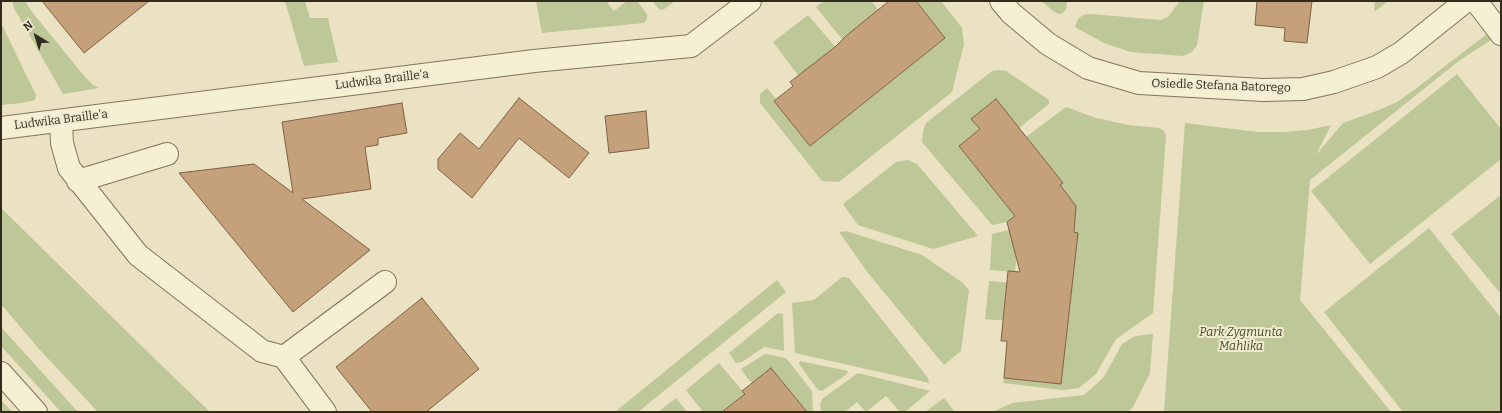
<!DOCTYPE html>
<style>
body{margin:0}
#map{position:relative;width:1502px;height:413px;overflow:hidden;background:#eae2c2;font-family:Bitter,serif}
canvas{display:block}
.frame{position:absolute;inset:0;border:2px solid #332a1e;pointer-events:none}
.north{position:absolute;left:16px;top:16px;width:40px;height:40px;-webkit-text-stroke:3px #f2ebd1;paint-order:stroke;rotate:322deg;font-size:11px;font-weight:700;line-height:16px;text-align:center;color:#332a1e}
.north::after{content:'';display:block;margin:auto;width:14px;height:18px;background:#332a1e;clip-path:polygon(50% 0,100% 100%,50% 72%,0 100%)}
</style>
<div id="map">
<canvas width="1502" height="413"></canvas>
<div class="frame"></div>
<div class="north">N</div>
</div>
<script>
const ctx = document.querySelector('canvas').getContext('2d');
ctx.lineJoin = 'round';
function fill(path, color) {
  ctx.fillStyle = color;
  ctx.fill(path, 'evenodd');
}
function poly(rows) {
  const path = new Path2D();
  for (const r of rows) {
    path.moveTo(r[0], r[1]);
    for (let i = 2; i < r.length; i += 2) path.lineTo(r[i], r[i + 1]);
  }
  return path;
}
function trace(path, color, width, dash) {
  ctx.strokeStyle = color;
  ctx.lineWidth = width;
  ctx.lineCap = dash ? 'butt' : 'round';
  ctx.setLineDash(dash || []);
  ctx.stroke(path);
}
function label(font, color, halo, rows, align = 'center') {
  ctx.font = font + ' Bitter,serif';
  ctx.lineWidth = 4;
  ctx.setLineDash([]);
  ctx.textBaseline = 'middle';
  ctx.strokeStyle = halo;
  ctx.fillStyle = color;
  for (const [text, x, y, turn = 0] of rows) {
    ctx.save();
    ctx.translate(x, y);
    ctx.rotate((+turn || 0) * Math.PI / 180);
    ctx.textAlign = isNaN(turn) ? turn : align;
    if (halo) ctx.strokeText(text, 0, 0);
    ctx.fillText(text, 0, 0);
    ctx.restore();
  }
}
fill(poly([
 [12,1,25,1,32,12,85,77,93,85,99,88,63,94,14,8],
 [285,1,305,1,310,18,328,18,338,62,304,66],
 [536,1,606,1,614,11,627,1,637,1,647,14,647,19,644,23,542,33],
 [652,1,675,1,663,10,659,9],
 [824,1,871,1,882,14,845,43,816,7],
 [916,1,941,1,962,28,964,44,952,92,839,182,822,181,760,103,760,94,767,88,776,99,774,101,810,146,945,38],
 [1041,1,1067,1,1066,10,1061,14,1056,13],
 [1180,1,1204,1,1197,45,1192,52,1183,56,1131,52,1104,43,1075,27,1078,19,1083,15,1091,14,1161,20,1168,17],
 [1375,1,1388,1,1374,12],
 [808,15,838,50,801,79,773,42],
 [1,23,36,95,35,100,22,103,1,105],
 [1487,34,1491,40,1460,60,1310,180,1300,300,1391,412,1164,412,1185,123,1258,132,1285,132,1308,130,1331,125,1316,155,1343,123,1379,110,1397,102,1414,90],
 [999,70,1006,71,1049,100,1049,104,1019,128,995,100,971,119,980,129,959,146,1015,216,1007,222,992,225,922,142,923,132,926,123,992,71],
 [1457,74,1501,129,1501,159,1370,264,1311,191],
 [1066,107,1096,118,1128,125,1159,128,1163,130,1166,135,1153,313,1116,339,1096,374,1079,388,1063,390,1003,383,1004,378,1061,383,1078,233,1074,232,1076,206,1060,185,1063,183,1026,137],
 [908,160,917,164,978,236,933,249,858,225,843,204,896,162],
 [1501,195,1501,294,1451,234],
 [1,208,157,361,210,412,98,412,39,349,1,304],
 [1429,228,1501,318,1501,412,1403,412,1324,312],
 [1009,230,1019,231,1015,272,990,270,992,234],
 [846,231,922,255,963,283,969,290,961,351,944,365,868,273,839,232],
 [842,277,849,278,928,378,929,383,795,353,792,303,814,300],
 [777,280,786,292,638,412,615,412],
 [989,281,1014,283,1009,321,985,319],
 [778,313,783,314,784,351,764,347,742,362,736,363,729,353],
 [1,327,20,348,78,412,61,412,1,346],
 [1153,334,1150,373,1133,407,1128,412,993,412,1012,403,1084,395,1104,377,1122,344,1135,336],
 [765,354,786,358,812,391,813,412,807,412,771,368,752,383,748,379,741,369],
 [800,361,848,371,847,374,822,391,818,390,799,364],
 [719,363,745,394,722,412,703,412,686,390],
 [858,373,930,391,905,412,900,412,886,396,866,412,857,402,845,412,821,412,820,405,822,399],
 [676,398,687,412,658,412],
 [944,398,955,412,925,412],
 [1,400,12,412,1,412]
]), '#bdc797');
const building = poly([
 [42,1,149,1,84,53,42,1],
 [889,1,916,1,945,38,810,146,774,101,793,86,790,82,835,47,846,36,889,1],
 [1257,1,1312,1,1307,43,1284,41,1285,28,1255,25,1257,1],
 [519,98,589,153,569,178,519,138,472,198,438,169,438,159,460,133,479,149,519,98],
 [996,99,1063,183,1060,185,1076,206,1074,232,1078,233,1061,384,1004,378,1007,341,1001,341,1008,271,1020,272,1007,222,1015,216,959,146,980,129,971,119,996,99],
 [402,103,407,133,378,138,378,145,365,147,371,189,302,199,370,250,293,312,179,173,254,164,293,193,282,122,402,103],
 [646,111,649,148,609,153,605,116,646,111],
 [422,298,479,369,426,412,372,412,336,367,422,298],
 [771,368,807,412,722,412,745,394,742,391,771,368]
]);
fill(building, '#c5a17b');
trace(building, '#7f6043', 1);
const minor = poly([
 [1001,1,1011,13,1048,44,1088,68,1139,83,1263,90,1303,89,1334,82,1377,67,1401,53,1466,1],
 [1476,1,1501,34],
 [61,121,62,143,69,168,138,255,262,351,284,357,385,282],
 [1,128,534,61,691,46,750,1],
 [78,181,167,154],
 [284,357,325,412],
 [1,373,36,412]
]);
trace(minor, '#82735b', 24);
trace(minor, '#f5efd4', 22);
label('12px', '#332a1e', '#f2ebd1', [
 ["Ludwika Braille'a",382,80,-7],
 ["Osiedle Stefana Batorego",1221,86,2],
 ["Ludwika Braille'a",61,120,-7]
]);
label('italic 12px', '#404e26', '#f2ebd1', [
 ["Park Zygmunta",1241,333],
 ["Mahlika",1241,347]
]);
</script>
